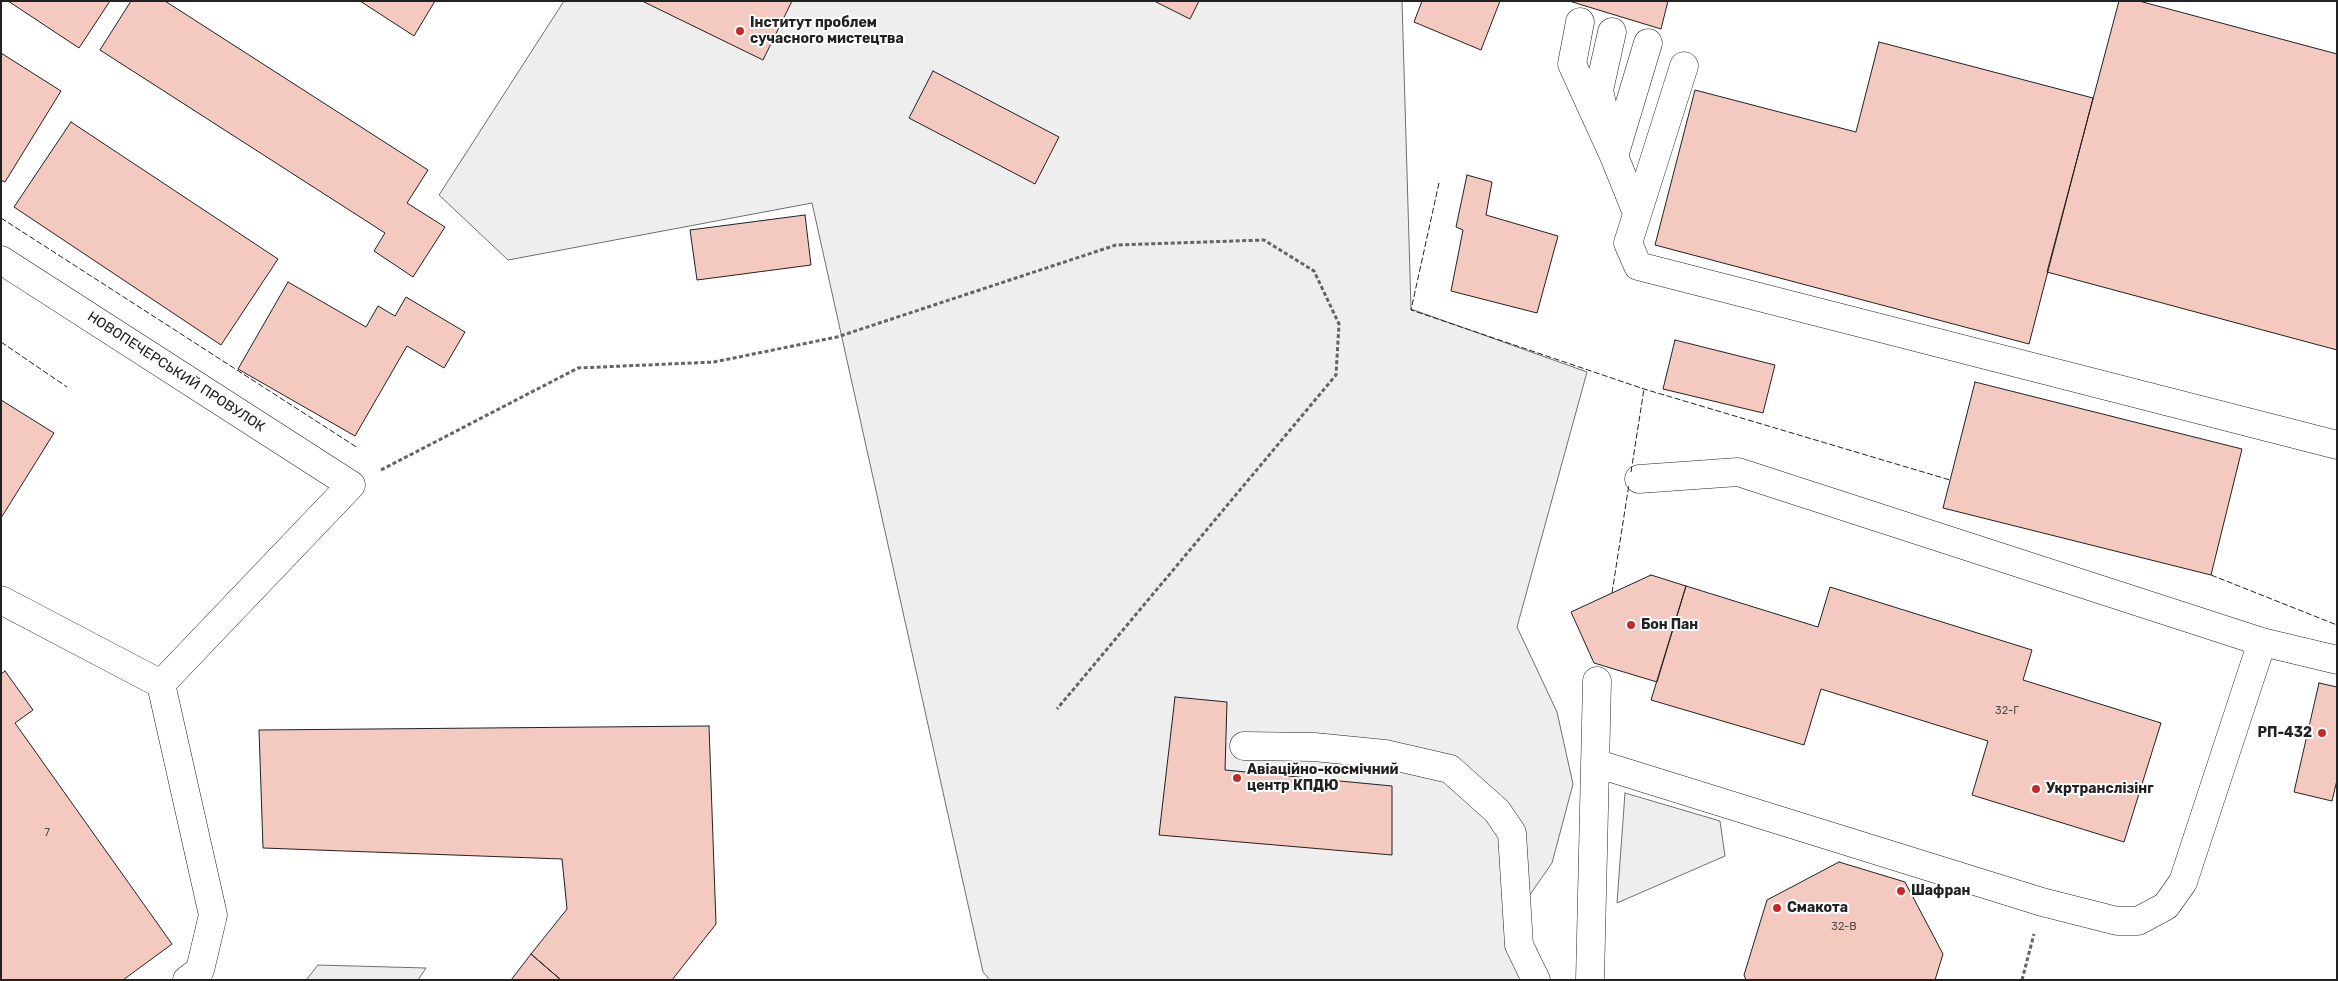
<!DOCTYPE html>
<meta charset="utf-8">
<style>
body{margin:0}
#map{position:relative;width:2338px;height:981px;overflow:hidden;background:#fff;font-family:Rubik,sans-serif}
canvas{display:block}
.frame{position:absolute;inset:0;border:2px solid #222;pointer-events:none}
</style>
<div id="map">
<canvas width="2338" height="981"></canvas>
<div class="frame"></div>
</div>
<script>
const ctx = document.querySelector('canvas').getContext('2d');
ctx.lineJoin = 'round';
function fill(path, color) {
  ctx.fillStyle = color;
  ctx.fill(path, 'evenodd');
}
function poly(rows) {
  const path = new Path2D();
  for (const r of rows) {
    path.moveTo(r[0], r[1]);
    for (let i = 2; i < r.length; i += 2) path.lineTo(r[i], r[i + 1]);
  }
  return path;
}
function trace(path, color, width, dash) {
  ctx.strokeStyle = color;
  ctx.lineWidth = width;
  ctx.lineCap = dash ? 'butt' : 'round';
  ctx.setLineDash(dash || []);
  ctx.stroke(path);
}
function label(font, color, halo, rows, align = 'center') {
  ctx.font = font + ' Rubik,sans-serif';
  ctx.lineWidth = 4;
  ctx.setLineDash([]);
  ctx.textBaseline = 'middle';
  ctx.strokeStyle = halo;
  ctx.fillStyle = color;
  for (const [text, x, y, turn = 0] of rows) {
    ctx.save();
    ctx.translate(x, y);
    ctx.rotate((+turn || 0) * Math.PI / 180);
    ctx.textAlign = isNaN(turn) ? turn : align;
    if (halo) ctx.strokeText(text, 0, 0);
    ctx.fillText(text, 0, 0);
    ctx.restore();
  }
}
const green = poly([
 [564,1,1402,1,1411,309,1587,372,1517,627,1557,712,1573,784,1552,863,1529,896,1534,980,990,980,983,972,812,203,508,260,439,195,564,1],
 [1625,793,1720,821,1725,856,1617,903,1625,793],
 [318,965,426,968,418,980,306,980,318,965]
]);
fill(green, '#eee');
trace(green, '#6f6f6f', 1);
const building = poly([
 [8,1,110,1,79,48,8,1],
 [131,1,165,1,428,170,407,203,445,227,413,277,374,251,385,233,100,50,131,1],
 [360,1,435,1,414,36,360,1],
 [642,1,792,1,763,60,642,1],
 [1154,1,1199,1,1190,19,1154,1],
 [1422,1,1500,1,1481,50,1414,22,1422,1],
 [1569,1,1668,1,1661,29,1569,1],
 [2119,1,2139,1,2337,54,2337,350,2047,272,2119,1],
 [1879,42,2093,98,2029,344,1655,245,1695,90,1856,132,1879,42],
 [1,53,61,91,5,182,1,180,1,53],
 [933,71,1059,137,1035,184,909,118,933,71],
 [71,122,278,259,221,345,14,207,71,122],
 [1467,175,1492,182,1486,215,1558,236,1537,313,1451,291,1463,230,1456,227,1467,175],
 [805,215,811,265,697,280,690,230,805,215],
 [288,282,366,327,378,306,395,316,406,297,465,332,444,368,407,346,355,436,238,369,288,282],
 [1675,340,1775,365,1763,413,1663,389,1675,340],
 [1975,382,2242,449,2211,575,1943,508,1975,382],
 [1,400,54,433,1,518,1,400],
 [1651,575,1686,586,1657,682,1594,663,1571,612,1651,575],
 [1686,586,1818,627,1830,587,2032,650,2023,680,2161,723,2124,842,1972,795,1988,741,1821,689,1804,745,1651,700,1686,586],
 [5,671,33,710,15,723,172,944,123,980,1,980,1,674,5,671],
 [2319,683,2337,687,2337,780,2332,801,2294,792,2319,683],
 [1175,697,1227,702,1225,770,1392,786,1392,855,1159,835,1175,697],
 [709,726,716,924,672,980,561,980,531,954,567,909,562,859,263,848,259,730,709,726],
 [1839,862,1905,882,1943,954,1935,980,1746,980,1744,975,1767,900,1839,862],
 [531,954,561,980,511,980,531,954]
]);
fill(building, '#f3c9c0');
trace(building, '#222', 1);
const minor = poly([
 [1580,22,1572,64,1614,156],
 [1684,66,1628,243,1638,266,2337,445],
 [1605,118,1599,90,1612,32],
 [1637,213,1614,156,1648,43],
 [1,260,351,485,161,684],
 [1639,479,1738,472,2262,642],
 [1,600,161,684,213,915,200,970,187,980],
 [1244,746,1314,747,1385,754,1450,769,1497,811,1512,833,1519,945,1536,980],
 [1595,763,2042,902,2117,921,2138,921,2166,906,2183,882,2262,642,2337,660],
 [1590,980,1597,681]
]);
trace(minor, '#222', 29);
trace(poly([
 [381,470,578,368,714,362,837,337,1116,245,1264,240,1314,271,1339,324,1336,375,1057,709],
 [2022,980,2034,934]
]), '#646464', 3, [4, 2.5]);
trace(minor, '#fff', 28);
trace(poly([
 [1439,183,1411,310,1644,389,1950,480],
 [1,218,358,448],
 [1,342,67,387],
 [1631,472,1644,389],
 [2211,575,2337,625],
 [1612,593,1629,484]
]), '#222', 1, [6, 2.5]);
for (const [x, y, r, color] of [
 [740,31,5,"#c62828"],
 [1631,625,5,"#c62828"],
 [2322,733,5,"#c62828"],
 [1237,778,5,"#c62828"],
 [2036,789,5,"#c62828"],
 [1901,891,5,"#c62828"],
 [1777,908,5,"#c62828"]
]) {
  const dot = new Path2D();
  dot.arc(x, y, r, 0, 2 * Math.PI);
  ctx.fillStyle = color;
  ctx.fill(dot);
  trace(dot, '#fff', 2);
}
label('11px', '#564c4a', null, [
 ["32-Г",2007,711],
 ["7",47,833],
 ["32-В",1844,927]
]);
label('bold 14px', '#222', '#fff', [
 ["Інститут проблем",750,23],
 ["сучасного мистецтва",750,39],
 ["Бон Пан",1641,625],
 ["РП-432",2312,733,"right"],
 ["Авіаційно-космічний",1247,770],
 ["центр КПДЮ",1247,786],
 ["Укртранслізінг",2046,789],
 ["Шафран",1911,891],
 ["Смакота",1787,908]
], 'left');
label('14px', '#222', '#fff', [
 ["НОВОПЕЧЕРСЬКИЙ ПРОВУЛОК",176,372,33]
]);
</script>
